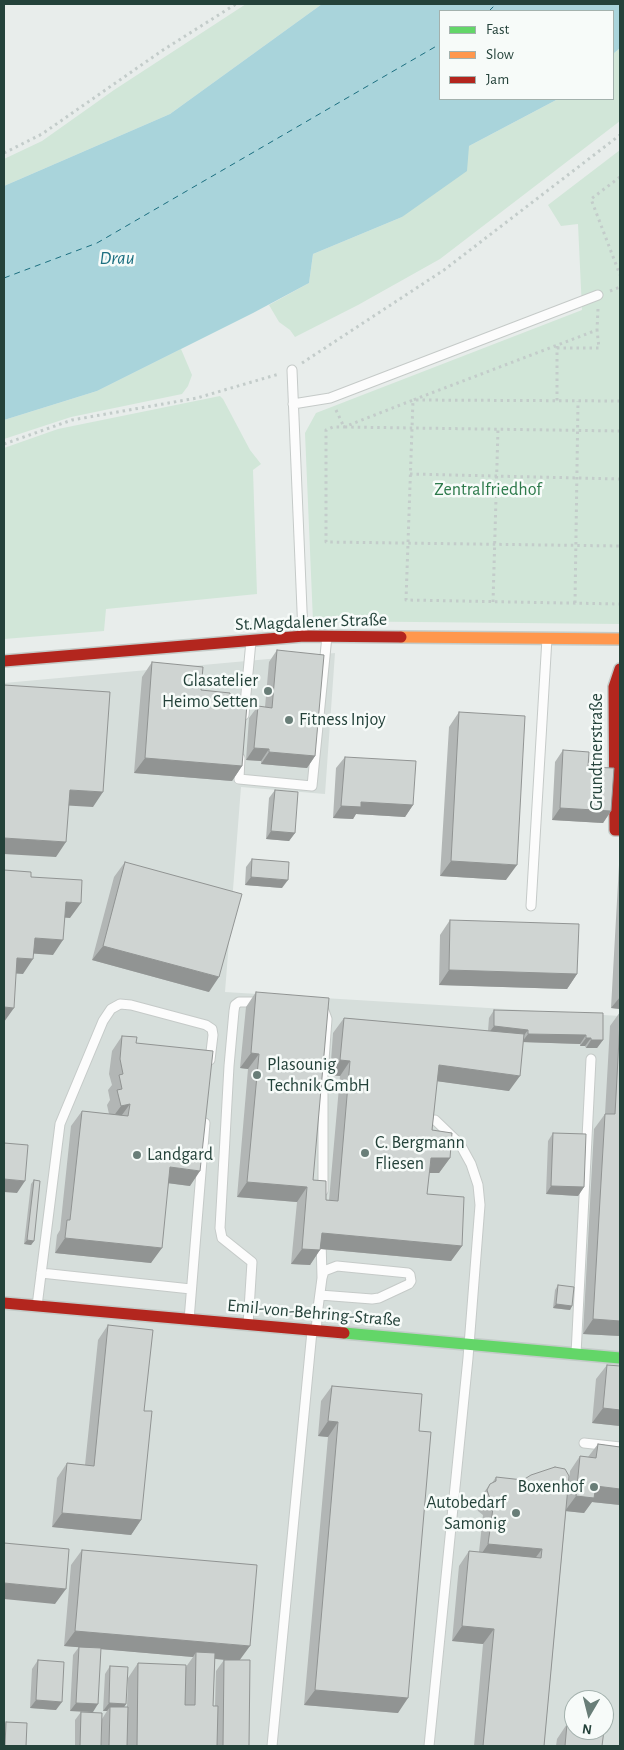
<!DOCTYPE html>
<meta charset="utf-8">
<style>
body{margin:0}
#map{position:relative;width:624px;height:1750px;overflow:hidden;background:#e8edeb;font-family:"Alegreya Sans",sans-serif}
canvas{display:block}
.frame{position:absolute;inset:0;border:5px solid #24423a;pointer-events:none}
.legend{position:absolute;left:439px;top:10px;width:175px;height:90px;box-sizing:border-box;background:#f7fbf9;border:1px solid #a3b1ad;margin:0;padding:6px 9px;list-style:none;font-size:15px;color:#24423a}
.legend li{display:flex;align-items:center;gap:10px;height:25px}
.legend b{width:25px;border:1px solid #a3b1ad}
.north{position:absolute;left:564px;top:1690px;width:50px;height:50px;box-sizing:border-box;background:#f7fbf9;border:1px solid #a3b1ad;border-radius:50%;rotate:188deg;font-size:14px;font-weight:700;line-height:20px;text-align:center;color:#24423a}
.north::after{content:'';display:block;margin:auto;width:18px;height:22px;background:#697e78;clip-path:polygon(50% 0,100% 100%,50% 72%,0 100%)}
</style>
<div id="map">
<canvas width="624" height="1750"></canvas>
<div class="frame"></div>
<ul class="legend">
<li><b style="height:6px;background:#63d668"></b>Fast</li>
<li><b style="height:6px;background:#ff974d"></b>Slow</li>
<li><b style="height:6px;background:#b3261e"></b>Jam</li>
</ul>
<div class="north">N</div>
</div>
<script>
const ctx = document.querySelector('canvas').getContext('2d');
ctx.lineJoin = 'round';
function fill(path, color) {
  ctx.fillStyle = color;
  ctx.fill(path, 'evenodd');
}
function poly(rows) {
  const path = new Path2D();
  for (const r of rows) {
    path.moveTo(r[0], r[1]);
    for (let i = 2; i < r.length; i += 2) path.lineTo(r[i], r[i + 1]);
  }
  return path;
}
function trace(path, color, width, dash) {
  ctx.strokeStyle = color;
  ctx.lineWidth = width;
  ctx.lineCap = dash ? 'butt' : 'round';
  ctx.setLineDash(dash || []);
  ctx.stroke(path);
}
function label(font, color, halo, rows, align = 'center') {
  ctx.font = font + ' "Alegreya Sans",sans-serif';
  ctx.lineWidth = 5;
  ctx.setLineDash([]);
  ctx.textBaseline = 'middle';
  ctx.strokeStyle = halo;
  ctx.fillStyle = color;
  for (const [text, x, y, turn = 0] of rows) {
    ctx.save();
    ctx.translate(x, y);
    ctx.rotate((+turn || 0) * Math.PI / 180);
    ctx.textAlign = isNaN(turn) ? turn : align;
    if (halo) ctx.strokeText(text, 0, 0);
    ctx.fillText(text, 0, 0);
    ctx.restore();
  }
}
fill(poly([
 [335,653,325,794,241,787,225,992,620,1016,620,1746,4,1746,4,683],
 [574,1700,604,1700,604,1730,574,1730]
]), '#d6dedb');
fill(poly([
 [246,4,322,4,170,114,4,186,4,159,42,141,114,90],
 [620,48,620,121,440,259,358,305,295,337,290,330,279,322,269,305,309,283,313,254,402,217,469,146,558,99,613,99,613,54],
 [620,150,620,624,313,621,305,433,316,413,582,310,578,224,561,226,548,205],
 [181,349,192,375,188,386,182,394,71,417,4,439,4,420,97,391],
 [220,396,223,399,250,450,261,464,253,470,257,594,106,609,104,631,4,639,4,448,58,429]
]), '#d1e6d8');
fill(poly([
 [322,4,620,4,620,48,613,54,613,11,440,11,440,99,558,99,469,146,467,171,402,217,313,254,309,283,253,313,97,391,4,420,4,186,170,114]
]), '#a9d4db');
trace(poly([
 [489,11,496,4],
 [4,278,97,243,440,44]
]), '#1c6f80', 1, [6, 5]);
const lane = poly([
 [292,370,303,634],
 [293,404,330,398,598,295],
 [244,715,251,641],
 [240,758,239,779,312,786,327,636],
 [531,906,547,638],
 [323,1008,327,1019,323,1074,323,1191],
 [321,1239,322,1278],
 [41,1273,191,1289],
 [37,1306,60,1124,103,1021,111,1009,120,1004,131,1005,206,1025,212,1029,213,1035,210,1060],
 [189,1320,205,1123],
 [248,1325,252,1262,222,1238,220,1228,229,1066,234,1011,235,1005,239,1002,260,1002],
 [316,1331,318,1308,322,1278,324,1271,337,1266,408,1273,410,1275,411,1281,409,1284,379,1298,372,1299,320,1295],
 [576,1354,591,1059],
 [584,1443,620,1447],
 [272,1746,312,1331],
 [429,1746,468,1358,480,1205,478,1185,471,1164,460,1144,435,1120]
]);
const fast = poly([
 [344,1333,620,1358]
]);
const slow = poly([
 [401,637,620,639]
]);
const jam = poly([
 [4,661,304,636,401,637],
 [620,669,614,687,615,830,620,830],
 [4,1303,344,1333]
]);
trace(lane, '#c5cac8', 11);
trace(fast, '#c3cbc8', 14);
trace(slow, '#c3cbc8', 14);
trace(jam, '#c3cbc8', 14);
trace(poly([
 [4,153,42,134,163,50,236,4],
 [620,177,591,199,620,275],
 [610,291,620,287],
 [598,309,597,330,413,400,406,600,620,604],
 [557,346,557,401],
 [557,348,599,348,597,330],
 [302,363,444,270,620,135],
 [620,401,413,400,344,427,333,427,326,430,326,542,620,546],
 [336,410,344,427,620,431],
 [4,444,72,420,197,398,279,374],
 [410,474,620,479],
 [493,602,498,429],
 [575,603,578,401]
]), '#c3ccca', 3, [2.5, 4]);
trace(lane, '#fcfcfc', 9);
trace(fast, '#63d668', 11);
trace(slow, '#ff974d', 11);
trace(jam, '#b3261e', 11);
fill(poly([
 [277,650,315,756,307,768,261,764,261,761,246,760,249,718,258,706,265,707,269,662],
 [152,662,201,690,230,702,242,766,232,781,134,773,142,677],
 [459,712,506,880,440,876,449,727],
 [563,750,588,767,611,811,603,823,552,820,555,762],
 [345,757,413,805,405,817,356,814,353,819,333,818,336,768],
 [275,790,295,833,289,841,266,839,269,798],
 [620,847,620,1009,611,1008],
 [252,859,282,888,245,885,246,867],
 [125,862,209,992,92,960,114,877],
 [450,920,577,974,567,989,439,985,440,935],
 [256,992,313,1180,326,1200,329,1200,340,1076,330,1075,333,1033,344,1018,488,1031,489,1018,494,1010,603,1040,597,1048,586,1048,585,1046,580,1046,580,1044,523,1042,509,1091,437,1081,432,1130,450,1158,439,1173,429,1173,427,1194,462,1246,451,1261,320,1249,310,1265,291,1264,297,1202,237,1197,248,1069,240,1068,246,1007],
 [620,1012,620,1336,583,1334,594,1129,605,1114,610,1026],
 [122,1036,136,1043,190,1186,168,1183,151,1263,55,1253,57,1235,60,1230,71,1126,82,1111,109,1114,107,1105,110,1100,108,1090,112,1085,109,1074,112,1051],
 [553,1133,584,1187,578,1196,546,1194,548,1141],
 [34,1180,34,1241,31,1245,24,1244,31,1184],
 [558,1285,572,1306,570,1310,553,1308,555,1290],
 [108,1325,144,1411,141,1520,131,1535,52,1527,57,1478,67,1463,85,1465,98,1340],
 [607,1365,620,1366,620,1426,592,1423,596,1379],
 [332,1386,419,1431,398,1713,304,1705,328,1437,318,1436,321,1401],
 [598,1444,620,1447,620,1505,592,1502,584,1513,566,1511,544,1746,474,1746,483,1644,452,1641,459,1566,469,1551,479,1552,483,1515,478,1511,476,1505,480,1498,490,1484,492,1483,496,1477,568,1489,570,1471,580,1456,588,1457],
 [82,1550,240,1660,249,1746,101,1746,102,1719,107,1711,103,1711,105,1674,110,1666,126,1704,124,1707,127,1707,128,1678,138,1663,186,1667,193,1657,101,1649,93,1712,70,1711,73,1655,79,1647,64,1646,71,1565],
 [215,1659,224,1660,216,1671,215,1706,213,1706],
 [38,1660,56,1710,30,1708,32,1669],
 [81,1712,101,1746,75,1746,75,1720],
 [6,1722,26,1746,4,1746,4,1725],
 [567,1724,602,1746,556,1746,557,1739]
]), '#b2b6b5');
fill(poly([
 [254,748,269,749,261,761,246,760],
 [269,752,315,756,307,768,261,764],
 [145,758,242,766,232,781,134,773],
 [70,790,103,792,93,807,59,805],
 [361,802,413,805,405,817,356,814,353,819,333,818,341,806],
 [560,808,611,811,603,823,552,820],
 [271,831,295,833,289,841,266,839],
 [4,838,66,842,56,857,4,854],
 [451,861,517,865,506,880,440,876],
 [251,877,288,880,282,888,245,885],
 [66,902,81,903,70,918,55,917],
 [35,938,63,940,53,955,25,953],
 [103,946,219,977,209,992,92,960],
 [17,958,33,959,23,974,7,973],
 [449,970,577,974,567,989,439,985],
 [620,997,620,1009,611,1008],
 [4,1007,14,1008,4,1022],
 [494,1026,528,1030,522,1038,488,1034],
 [528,1034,586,1035,580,1044,522,1042],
 [586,1038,591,1038,585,1046,580,1046],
 [591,1040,603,1040,597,1048,586,1048],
 [251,1053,259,1054,248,1069,240,1068],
 [340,1060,350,1061,340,1076,330,1075],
 [439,1065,520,1076,509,1091,428,1080],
 [130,1104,119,1119,110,1121,121,1106],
 [431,1158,450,1158,439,1173,421,1173],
 [170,1167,200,1171,190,1186,159,1182],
 [4,1179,25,1181,17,1193,4,1192],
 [247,1182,307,1187,297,1202,237,1197],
 [551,1186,584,1187,578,1196,546,1194],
 [322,1233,462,1246,451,1261,311,1248],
 [65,1238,162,1248,151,1263,55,1253],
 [27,1240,34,1241,31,1245,24,1244],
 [302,1249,320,1250,310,1265,291,1264],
 [556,1304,572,1306,570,1310,553,1308],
 [593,1319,620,1321,620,1336,583,1334],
 [603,1408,620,1410,620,1426,592,1423],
 [328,1421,338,1422,328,1437,318,1436],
 [596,1486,620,1489,620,1505,592,1502,584,1513,565,1511,576,1496],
 [62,1513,141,1520,131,1535,52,1527],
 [488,1544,542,1549,531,1564,478,1559],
 [4,1583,66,1589,55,1604,4,1599],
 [462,1626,494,1629,483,1644,452,1641],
 [75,1631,250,1646,239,1661,196,1657,196,1652,193,1657,64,1646],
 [315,1690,408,1698,398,1713,304,1705],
 [36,1700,62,1702,56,1710,30,1708],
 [76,1703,98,1704,93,1712,70,1711],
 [109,1703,126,1704,121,1712,110,1707,107,1711,103,1711]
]), '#919493');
const building = poly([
 [277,650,324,655,315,756,269,752,269,749,254,748,258,706,272,708,277,650],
 [152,662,203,667,201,690,230,693,230,702,247,704,242,766,145,758,152,662],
 [4,685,110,692,103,792,70,790,66,842,4,838,4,685],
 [459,712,525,716,517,865,451,861,459,712],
 [563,750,589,752,588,767,614,768,611,811,560,808,563,750],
 [345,757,416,761,413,805,361,802,361,807,341,806,345,757],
 [275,790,298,792,295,833,271,831,275,790],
 [4,839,5,839,5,848,4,848,4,839],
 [252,859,289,862,288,880,251,877,252,859],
 [125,862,242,894,219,977,103,946,125,862],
 [4,870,31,872,31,877,82,880,81,903,66,902,63,940,35,938,33,959,17,958,14,1008,4,1007,4,870],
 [450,920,579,924,577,974,449,970,450,920],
 [256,992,329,998,313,1180,326,1181,326,1200,338,1201,350,1061,340,1060,344,1018,524,1034,520,1076,439,1065,432,1130,452,1133,450,1158,431,1158,427,1194,464,1197,462,1246,322,1233,320,1250,302,1249,307,1187,247,1182,259,1054,251,1053,256,992],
 [494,1010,603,1013,603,1040,591,1040,591,1038,586,1038,586,1035,528,1034,528,1030,494,1026,494,1010],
 [620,1021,620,1321,593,1319,605,1114,615,1114,620,1021],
 [122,1036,137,1037,136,1043,213,1051,200,1171,170,1167,162,1248,65,1238,67,1220,70,1220,82,1111,128,1116,130,1104,121,1106,117,1090,122,1089,119,1075,123,1074,120,1059,122,1036],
 [553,1133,586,1134,584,1187,551,1186,553,1133],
 [4,1143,28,1145,25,1181,4,1179,4,1143],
 [34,1180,40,1181,34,1241,27,1240,34,1180],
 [558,1285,574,1287,572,1306,556,1304,558,1285],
 [108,1325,153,1330,144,1411,152,1411,141,1520,62,1513,67,1463,94,1466,108,1325],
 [607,1365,620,1366,620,1410,603,1408,607,1365],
 [332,1386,422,1394,419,1431,431,1432,408,1698,315,1690,338,1422,328,1421,332,1386],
 [598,1444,620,1447,620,1489,596,1486,594,1498,576,1496,580,1456,596,1458,598,1444],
 [555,1467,565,1469,569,1476,544,1746,483,1746,494,1629,462,1626,469,1551,541,1558,542,1549,488,1544,494,1501,489,1496,487,1490,490,1484,496,1481,496,1477,523,1480,531,1475,555,1467],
 [4,1543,69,1549,66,1589,4,1583,4,1543],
 [82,1550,257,1565,250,1646,75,1631,82,1550],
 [79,1647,101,1648,98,1704,76,1703,79,1647],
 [196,1652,215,1653,213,1706,218,1706,217,1746,137,1746,138,1663,186,1665,185,1705,195,1705,196,1652],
 [38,1660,64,1662,62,1702,36,1700,38,1660],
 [224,1660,250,1660,249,1746,223,1746,224,1660],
 [110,1666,128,1667,126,1704,109,1703,110,1666],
 [110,1707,128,1707,127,1746,109,1746,110,1707],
 [81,1712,102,1713,101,1746,80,1746,81,1712],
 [6,1722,27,1723,26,1746,5,1746,6,1722],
 [567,1724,574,1725,574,1730,604,1730,602,1746,565,1746,567,1724]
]);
fill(building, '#cfd4d2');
trace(building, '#919493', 1);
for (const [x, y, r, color] of [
 [268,691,5,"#697e78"],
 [289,720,5,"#697e78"],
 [257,1075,5,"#697e78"],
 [365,1153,5,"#697e78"],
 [137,1155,5,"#697e78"],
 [594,1487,5,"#697e78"],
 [516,1513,5,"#697e78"]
]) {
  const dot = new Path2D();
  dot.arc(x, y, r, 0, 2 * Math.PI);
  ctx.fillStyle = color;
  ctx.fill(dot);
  trace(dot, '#f7fbf9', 2);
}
label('18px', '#2d7a4b', '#f7fbf9', [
 ["Zentralfriedhof",488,490]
]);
label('18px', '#24423a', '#f7fbf9', [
 ["St.Magdalener Straße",311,622,-2],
 ["Grundtnerstraße",597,752,-90],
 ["Emil-von-Behring-Straße",314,1313,5]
]);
label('18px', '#24423a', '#f7fbf9', [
 ["Glasatelier",258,681,"right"],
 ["Heimo Setten",258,702,"right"],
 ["Fitness Injoy",299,720],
 ["Plasounig",267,1065],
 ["Technik GmbH",267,1086],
 ["C. Bergmann",375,1143],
 ["Fliesen",375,1164],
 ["Landgard",147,1155],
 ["Boxenhof",584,1487,"right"],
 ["Autobedarf",506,1503,"right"],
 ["Samonig",506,1524,"right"]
], 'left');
label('italic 19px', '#1c6f80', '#f7fbf9', [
 ["Drau",117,258]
]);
</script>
